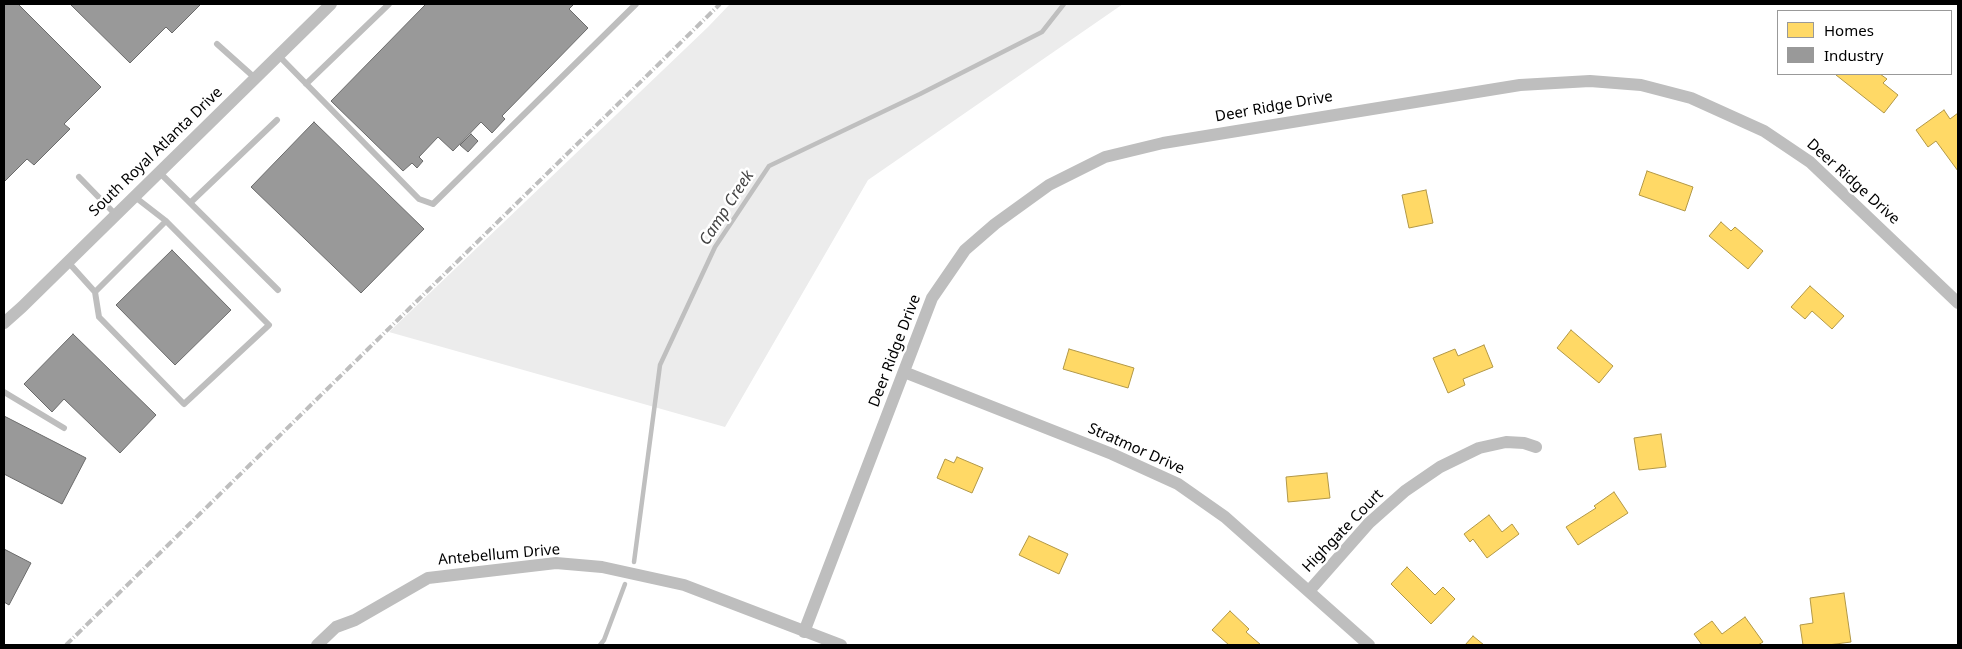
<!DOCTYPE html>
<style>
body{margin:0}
#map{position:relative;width:1962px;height:649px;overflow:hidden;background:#fff;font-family:"Noto Sans",sans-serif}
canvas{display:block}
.frame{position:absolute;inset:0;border:5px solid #000;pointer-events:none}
.legend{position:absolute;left:1777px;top:10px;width:175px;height:65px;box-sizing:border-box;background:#fff;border:1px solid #999;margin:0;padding:6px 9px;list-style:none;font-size:15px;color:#000}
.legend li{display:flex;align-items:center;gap:10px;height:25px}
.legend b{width:25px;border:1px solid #999}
</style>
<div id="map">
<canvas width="1962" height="649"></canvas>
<div class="frame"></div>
<ul class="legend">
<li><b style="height:14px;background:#ffd966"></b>Homes</li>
<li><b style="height:14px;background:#999"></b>Industry</li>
</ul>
</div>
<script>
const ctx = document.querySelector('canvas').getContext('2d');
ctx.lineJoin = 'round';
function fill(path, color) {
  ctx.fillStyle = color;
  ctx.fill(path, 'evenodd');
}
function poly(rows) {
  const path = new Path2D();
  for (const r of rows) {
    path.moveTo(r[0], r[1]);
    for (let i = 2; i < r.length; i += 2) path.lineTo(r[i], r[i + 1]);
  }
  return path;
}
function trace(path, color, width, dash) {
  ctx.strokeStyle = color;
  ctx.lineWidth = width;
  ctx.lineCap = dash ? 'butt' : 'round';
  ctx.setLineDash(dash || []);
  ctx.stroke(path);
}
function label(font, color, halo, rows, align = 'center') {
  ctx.font = font + ' "Noto Sans",sans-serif';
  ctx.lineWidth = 5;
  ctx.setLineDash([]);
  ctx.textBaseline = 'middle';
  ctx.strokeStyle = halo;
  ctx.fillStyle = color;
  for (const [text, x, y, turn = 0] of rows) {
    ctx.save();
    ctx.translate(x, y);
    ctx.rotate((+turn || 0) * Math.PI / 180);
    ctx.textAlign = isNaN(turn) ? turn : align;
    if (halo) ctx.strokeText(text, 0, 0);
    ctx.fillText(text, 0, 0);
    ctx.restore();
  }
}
fill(poly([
 [730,4,1123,4,868,180,725,427,389,332,708,27]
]), '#ececec');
const homes = poly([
 [1837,74,1880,74,1887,79,1883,83,1898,95,1884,113,1836,75,1837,74],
 [1944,110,1950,119,1958,113,1958,171,1936,141,1928,147,1916,130,1944,110],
 [1647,171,1693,187,1685,211,1639,195,1647,171],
 [1426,190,1433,223,1409,228,1402,195,1426,190],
 [1721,222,1731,231,1735,227,1763,251,1748,269,1709,236,1721,222],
 [1810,286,1844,316,1832,329,1812,311,1805,319,1791,307,1810,286],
 [1571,330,1613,366,1599,383,1557,348,1571,330],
 [1484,345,1493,367,1463,379,1465,385,1448,393,1433,358,1455,349,1458,356,1484,345],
 [1069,349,1134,368,1128,388,1063,369,1069,349],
 [1661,434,1666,467,1639,470,1634,438,1661,434],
 [957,457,983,468,972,493,937,478,945,459,954,463,957,457],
 [1327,473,1330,498,1288,502,1286,477,1327,473],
 [1614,492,1628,513,1578,545,1566,527,1596,508,1594,506,1614,492],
 [1489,515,1502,532,1512,524,1519,534,1487,558,1473,539,1470,542,1464,534,1489,515],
 [1029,536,1068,554,1059,574,1019,555,1029,536],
 [1407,567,1435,595,1443,587,1455,599,1431,624,1391,584,1407,567],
 [1844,593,1851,642,1828,645,1803,645,1800,625,1813,623,1810,598,1844,593],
 [1230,611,1249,629,1246,632,1261,645,1229,645,1212,630,1230,611],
 [1745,617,1763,642,1758,645,1702,645,1694,634,1712,621,1722,634,1745,617],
 [1473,636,1484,645,1465,645,1473,636]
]);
fill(homes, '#ffd966');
trace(homes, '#b29847', 1);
const industry = poly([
 [4,4,18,4,101,87,64,124,70,129,34,165,27,159,4,182,4,4],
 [70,4,201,4,172,33,166,27,130,63,70,4],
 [426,4,574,4,569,9,588,28,502,116,505,119,492,133,481,122,453,151,438,137,419,157,423,161,417,168,412,163,403,171,331,101,426,4],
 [314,122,424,229,361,293,251,187,314,122],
 [471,134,478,141,468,152,460,145,471,134],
 [172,250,231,310,175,365,116,305,172,250],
 [73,334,156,415,120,453,64,399,52,412,24,384,73,334],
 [4,416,86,458,62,504,4,474,4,416],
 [4,549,31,563,9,605,4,602,4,549]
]);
fill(industry, '#999');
trace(industry, '#6b6b6b', 1);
trace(poly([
 [634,562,660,365,715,247,769,166,920,94,1042,32,1064,4],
 [600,645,604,640,625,584]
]), '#bfbfbf', 4.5);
trace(poly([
 [217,44,255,78],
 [278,55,419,199,433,204,636,4],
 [306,84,389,4],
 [159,172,278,290],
 [79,177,116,215],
 [190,203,277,120],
 [68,262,95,292,99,317,184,404,269,325,166,221,135,197],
 [95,292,166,221],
 [4,392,64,428]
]), '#bebebe', 6);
trace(poly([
 [4,323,22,307,331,4],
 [904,372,1112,454,1178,484,1225,517,1369,645],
 [1309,591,1369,523,1405,491,1440,467,1479,448,1506,442,1524,443,1536,447],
 [804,632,932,298,965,250,995,224,1049,185,1105,157,1163,143,1520,85,1590,81,1641,85,1691,98,1764,131,1810,162,1958,303],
 [317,645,336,627,355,620,428,578,556,563,602,567,684,585,841,645]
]), '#bebebe', 12);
trace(poly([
 [66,645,720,4]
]), '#bebebe', 4, [8, 2.5, 1, 2.5]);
label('15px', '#000', '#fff', [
 ["Deer Ridge Drive",1274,107,-10],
 ["South Royal Atlanta Drive",156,152,-44],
 ["Deer Ridge Drive",1853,182,42],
 ["Deer Ridge Drive",895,351,-69],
 ["Stratmor Drive",1136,449,24],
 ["Highgate Court",1343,531,-46],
 ["Antebellum Drive",499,555,-5]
]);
label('italic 16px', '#444', '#fff', [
 ["Camp Creek",727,208,-57]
]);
</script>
